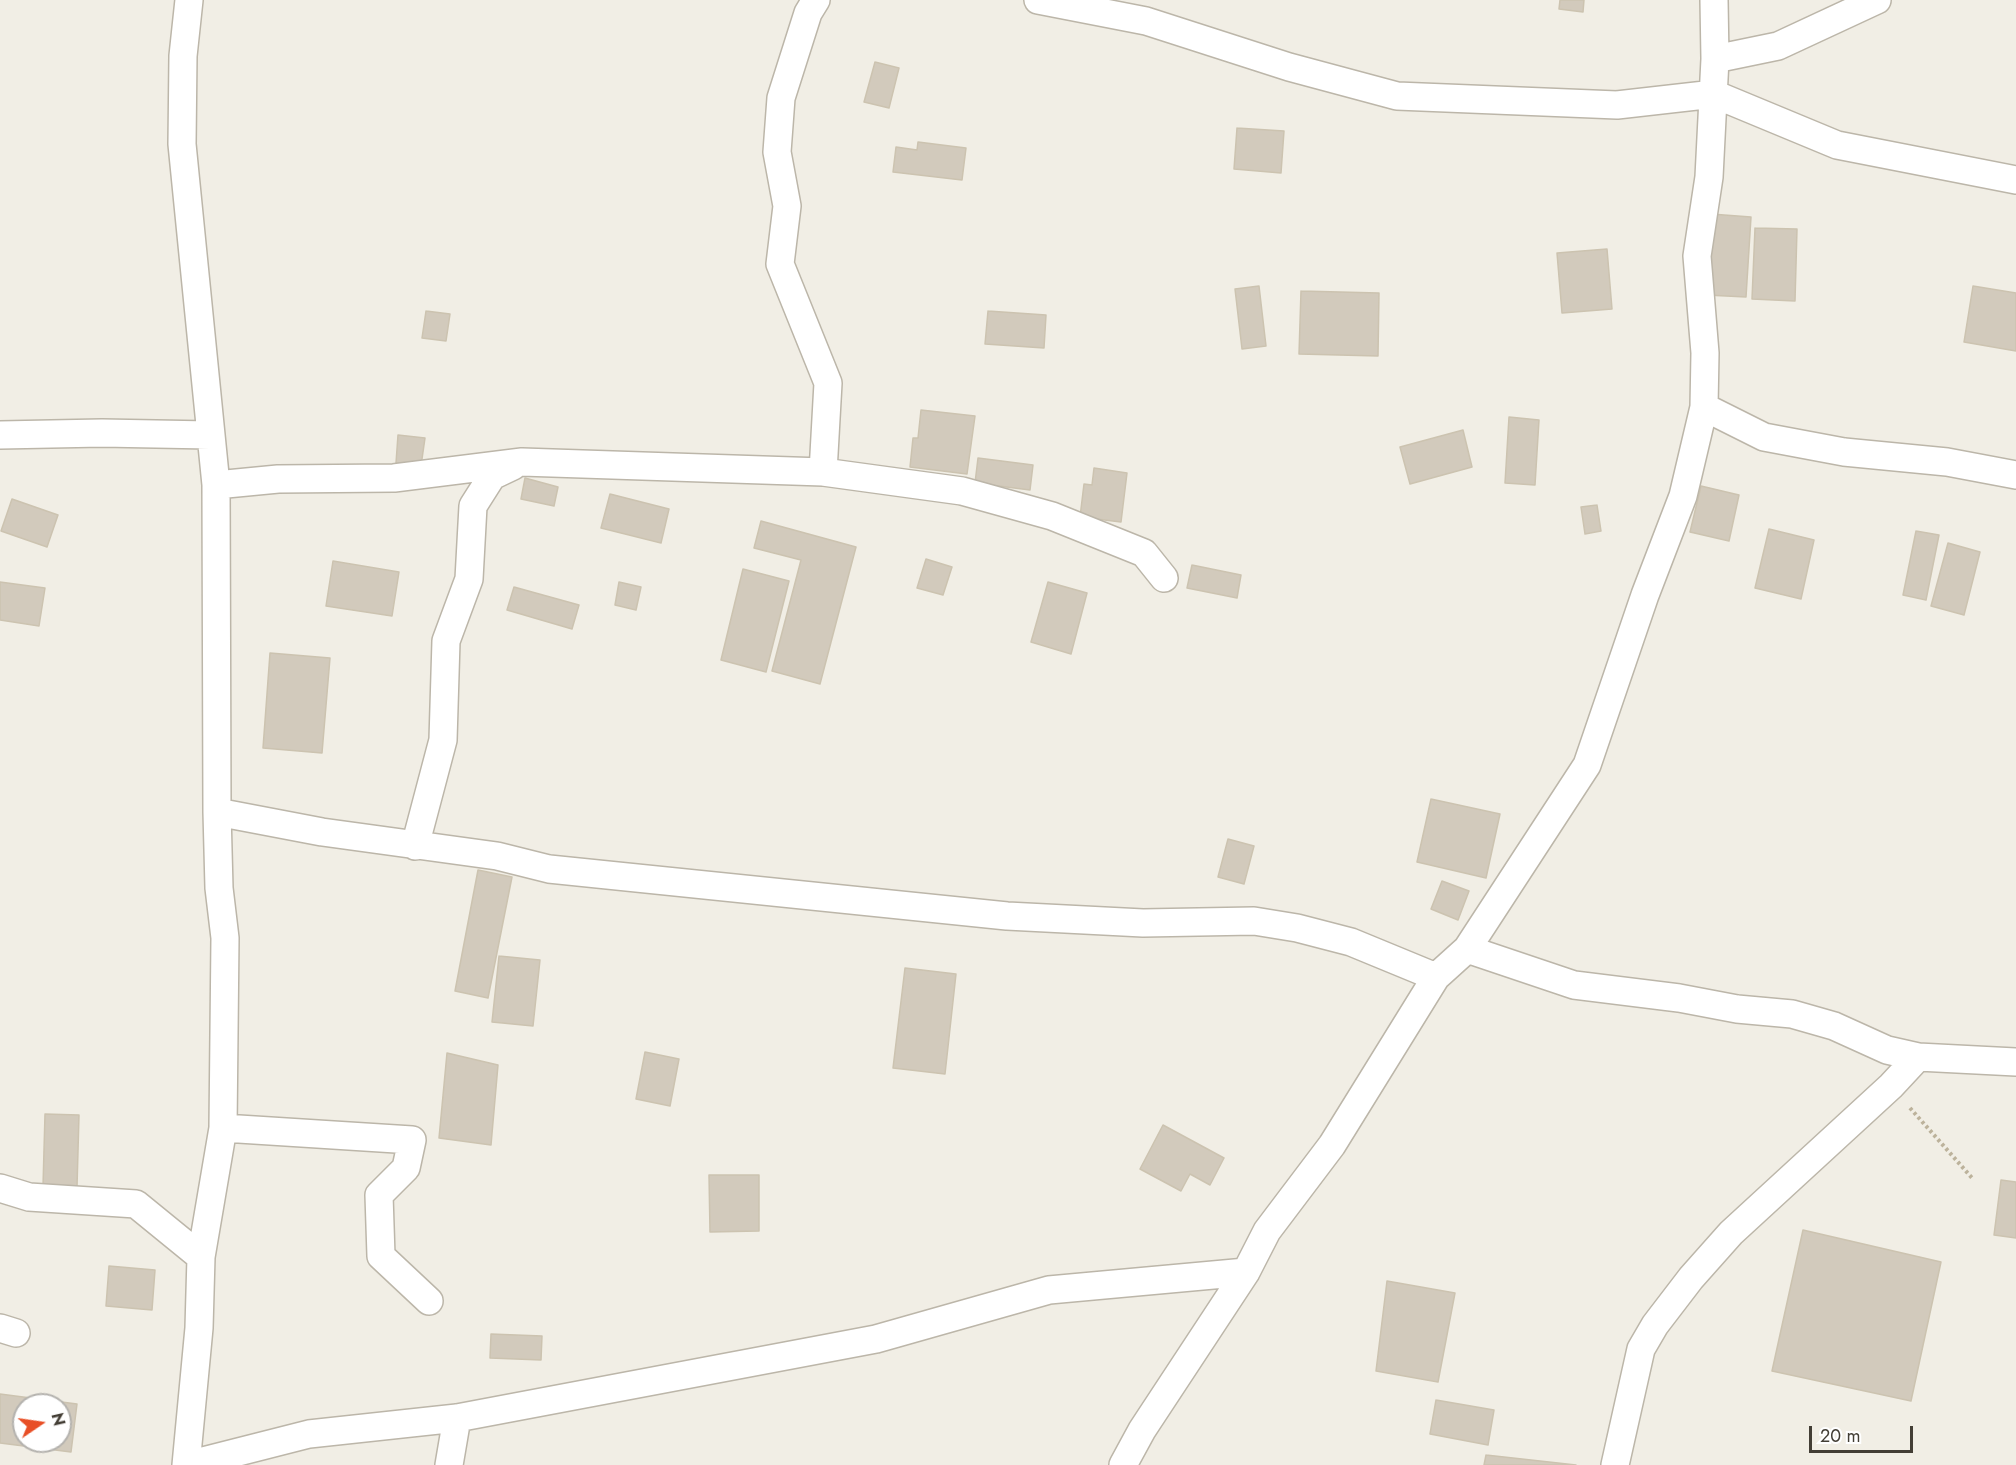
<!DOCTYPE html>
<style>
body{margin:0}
#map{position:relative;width:2016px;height:1465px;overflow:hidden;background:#f1eee5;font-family:Jost,sans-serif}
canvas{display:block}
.north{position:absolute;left:12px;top:1393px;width:60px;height:60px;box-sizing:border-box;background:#fff;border:2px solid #b4b2ae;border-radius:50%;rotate:77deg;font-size:16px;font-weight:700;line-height:24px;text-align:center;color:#433e35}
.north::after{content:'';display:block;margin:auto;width:21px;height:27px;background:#e84f26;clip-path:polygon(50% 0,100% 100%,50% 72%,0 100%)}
.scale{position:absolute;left:1809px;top:1426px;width:104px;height:27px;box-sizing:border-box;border:3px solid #433e35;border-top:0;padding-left:8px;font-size:18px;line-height:21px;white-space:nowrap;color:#433e35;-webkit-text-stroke:4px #fff;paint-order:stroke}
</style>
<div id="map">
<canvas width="2016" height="1465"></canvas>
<div class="north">N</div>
<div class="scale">20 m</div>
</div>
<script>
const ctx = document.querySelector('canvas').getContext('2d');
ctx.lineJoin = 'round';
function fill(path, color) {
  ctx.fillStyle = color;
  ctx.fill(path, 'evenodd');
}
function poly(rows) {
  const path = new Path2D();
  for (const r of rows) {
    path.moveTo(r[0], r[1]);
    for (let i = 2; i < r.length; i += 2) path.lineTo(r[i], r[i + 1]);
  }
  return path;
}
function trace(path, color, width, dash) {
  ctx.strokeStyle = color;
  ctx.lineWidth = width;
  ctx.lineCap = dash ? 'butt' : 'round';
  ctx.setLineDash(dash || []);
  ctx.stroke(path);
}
const building = poly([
 [1560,0,1584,0,1583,12,1559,9,1560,0],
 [875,62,899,68,889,108,864,102,875,62],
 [1237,128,1284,131,1281,173,1234,169,1237,128],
 [918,142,966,148,962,180,893,172,896,147,917,150,918,142],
 [1711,214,1751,217,1746,297,1706,295,1711,214],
 [1755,228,1797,229,1795,301,1752,299,1755,228],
 [1607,249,1612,309,1562,313,1557,253,1607,249],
 [1259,286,1266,346,1242,349,1235,289,1259,286],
 [1973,286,2016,293,2016,351,1964,342,1973,286],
 [1301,291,1379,293,1378,356,1299,354,1301,291],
 [426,311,450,314,446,341,422,338,426,311],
 [988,311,1046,315,1044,348,985,344,988,311],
 [921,410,975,416,967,474,910,467,913,438,918,438,921,410],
 [1509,417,1539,420,1535,485,1505,483,1509,417],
 [1463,430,1472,467,1410,484,1400,447,1463,430],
 [398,435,425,438,421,466,396,463,398,435],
 [978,458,1033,465,1030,490,975,483,978,458],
 [1094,468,1127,473,1121,522,1080,517,1084,484,1092,485,1094,468],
 [525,478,558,487,554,506,521,499,525,478],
 [1701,486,1739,495,1729,541,1690,532,1701,486],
 [610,494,669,509,661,543,601,528,610,494],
 [12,499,58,515,47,547,1,531,12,499],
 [1597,505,1601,531,1585,534,1581,507,1597,505],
 [761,521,856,547,820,684,772,671,801,560,754,548,761,521],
 [1769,529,1814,540,1801,599,1755,588,1769,529],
 [1916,531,1939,535,1926,600,1903,595,1916,531],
 [1948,543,1980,552,1964,615,1931,606,1948,543],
 [926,559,952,567,943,595,917,588,926,559],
 [333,561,399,572,392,616,326,606,333,561],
 [1192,565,1241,575,1237,598,1187,588,1192,565],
 [743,569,789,581,766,672,721,660,743,569],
 [0,582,45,588,39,626,0,620,0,582],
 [619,582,641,587,636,610,615,605,619,582],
 [1048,582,1087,593,1071,654,1031,642,1048,582],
 [514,587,579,605,572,629,507,610,514,587],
 [270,653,330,658,322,753,263,748,270,653],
 [1431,799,1500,814,1486,878,1417,862,1431,799],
 [1228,839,1254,846,1244,884,1218,877,1228,839],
 [478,870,512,877,488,998,455,991,478,870],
 [1442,881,1469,891,1458,920,1431,909,1442,881],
 [499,956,540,960,533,1026,492,1022,499,956],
 [905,968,956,974,945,1074,893,1068,905,968],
 [645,1052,679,1059,670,1106,636,1099,645,1052],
 [447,1053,498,1065,491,1145,439,1138,447,1053],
 [45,1114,79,1115,77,1187,43,1186,45,1114],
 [1163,1125,1224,1158,1210,1185,1190,1174,1181,1191,1140,1169,1163,1125],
 [709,1175,759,1175,759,1231,710,1232,709,1175],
 [2001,1180,2016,1182,2016,1238,1994,1235,2001,1180],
 [1803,1230,1941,1262,1911,1401,1772,1371,1803,1230],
 [109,1266,155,1270,152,1310,106,1306,109,1266],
 [1387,1281,1455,1293,1438,1382,1376,1371,1387,1281],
 [491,1334,542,1336,541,1360,490,1358,491,1334],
 [0,1394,77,1404,71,1452,0,1443,0,1394],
 [24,1405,60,1405,60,1441,24,1441,24,1405],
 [1436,1400,1494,1410,1488,1445,1430,1434,1436,1400],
 [1486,1455,1576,1465,1484,1465,1486,1455]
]);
fill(building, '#d2cabc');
trace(building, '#ccc3b0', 1.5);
const minor = poly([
 [816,0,808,13,781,98,777,152,787,206,780,264,828,383,823,472,962,491,1052,516,1144,553,1164,578],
 [1038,0,1146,21,1289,67,1397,96,1617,105,1714,94,1837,145,2016,180],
 [1715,59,1778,46,1877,0],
 [1704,407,1764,437,1844,452,1947,462,2016,475],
 [0,435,102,433,210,435],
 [216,485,278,479,394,478,522,462,823,472],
 [217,812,322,832,497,856,549,869,1007,916,1143,923,1254,921,1297,928,1351,942,1436,977],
 [415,846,443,740,446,641,469,579,473,506,492,476,513,466],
 [1467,949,1574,985,1679,998,1737,1009,1792,1014,1834,1026,1887,1050,1918,1057,1891,1086,1731,1233,1691,1278,1655,1325,1641,1349,1615,1465],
 [1918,1057,2016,1062],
 [223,1128,412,1140,406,1168,379,1195,381,1256,429,1301],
 [0,1188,29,1197,136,1204,201,1257],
 [0,1328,16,1333],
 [186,1465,199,1328,201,1257,223,1128,225,938,219,888,217,812,216,485,182,144,183,56,189,0],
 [187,1465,309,1434,457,1418,876,1339,1049,1290,1246,1272],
 [449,1465,457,1418],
 [1123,1465,1142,1430,1246,1272,1267,1231,1332,1145,1436,977,1467,949,1587,765,1645,595,1683,496,1704,407,1705,353,1697,256,1709,177,1715,59,1714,0]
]);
trace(minor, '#bcb6a9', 30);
trace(poly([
 [1910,1108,1973,1179]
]), '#bcb29b', 4, [3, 3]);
trace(minor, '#fff', 27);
</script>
